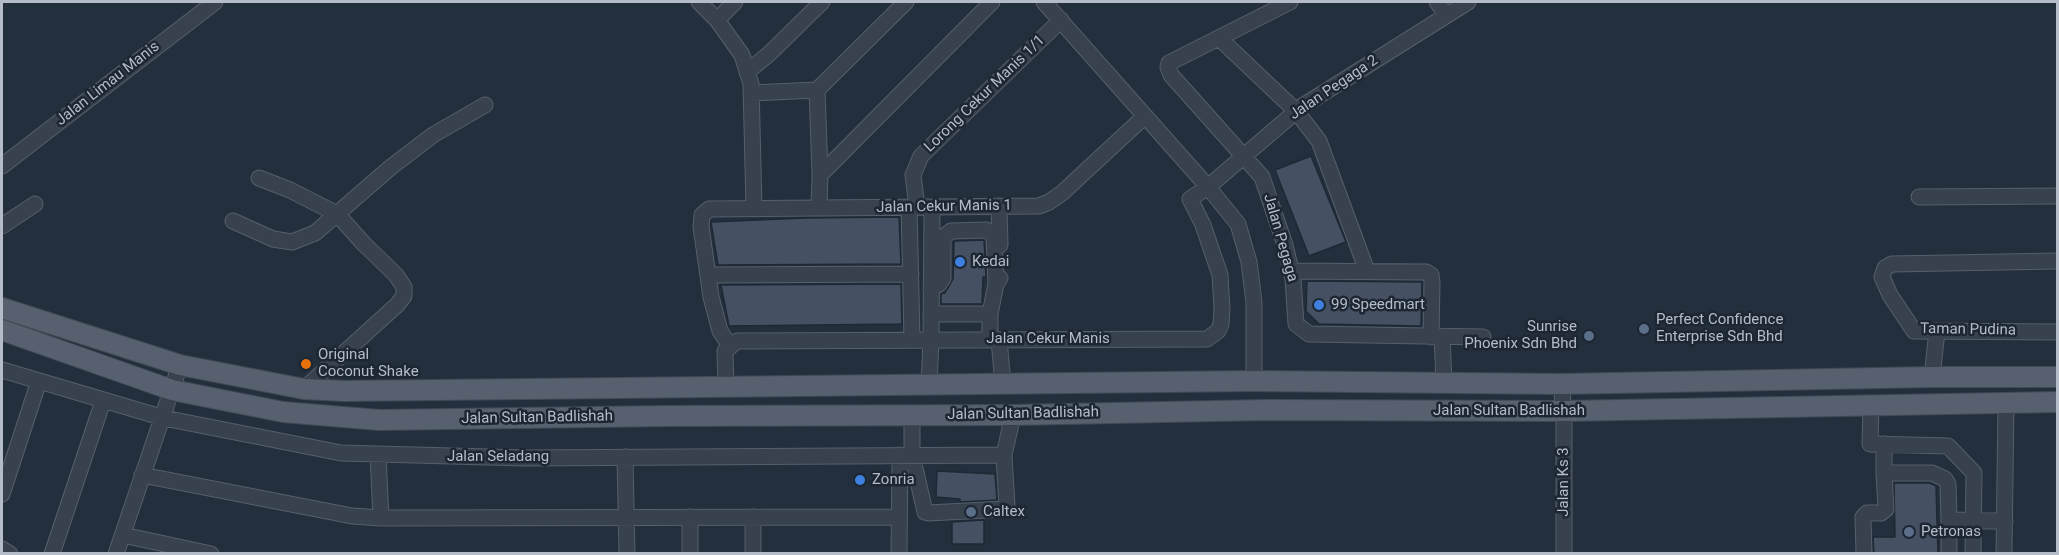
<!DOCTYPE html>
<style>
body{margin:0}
#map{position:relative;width:2059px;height:555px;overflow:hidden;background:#242f3e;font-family:Roboto,sans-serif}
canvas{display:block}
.frame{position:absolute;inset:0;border:3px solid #b4bcc9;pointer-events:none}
</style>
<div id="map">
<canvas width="2059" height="555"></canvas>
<div class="frame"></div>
</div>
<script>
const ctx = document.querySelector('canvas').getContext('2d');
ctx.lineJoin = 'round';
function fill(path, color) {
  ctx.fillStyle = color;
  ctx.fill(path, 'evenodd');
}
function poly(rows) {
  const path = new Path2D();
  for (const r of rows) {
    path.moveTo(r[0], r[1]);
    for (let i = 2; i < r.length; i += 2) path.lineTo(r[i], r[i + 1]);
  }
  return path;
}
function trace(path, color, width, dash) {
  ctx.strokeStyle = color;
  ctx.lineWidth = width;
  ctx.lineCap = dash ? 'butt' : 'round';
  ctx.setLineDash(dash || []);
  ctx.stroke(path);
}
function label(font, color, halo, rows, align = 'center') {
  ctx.font = font + ' Roboto,sans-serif';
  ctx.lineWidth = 5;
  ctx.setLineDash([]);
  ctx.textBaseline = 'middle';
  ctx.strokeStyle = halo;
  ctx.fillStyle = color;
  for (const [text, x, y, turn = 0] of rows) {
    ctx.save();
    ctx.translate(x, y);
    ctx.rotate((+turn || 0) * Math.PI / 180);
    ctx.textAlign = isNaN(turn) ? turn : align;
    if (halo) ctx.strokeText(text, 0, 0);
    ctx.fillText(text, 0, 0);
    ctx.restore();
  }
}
const building = poly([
 [1311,156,1346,242,1309,256,1275,170,1311,156],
 [899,217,901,264,718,265,711,222,805,218,899,217],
 [984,240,986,277,983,277,982,304,941,304,941,294,945,293,953,279,954,241,984,240],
 [1307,281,1422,282,1421,326,1319,324,1306,311,1307,281],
 [901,284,902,324,729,326,721,285,901,284],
 [937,471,995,474,997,500,960,502,960,499,936,497,937,471],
 [1894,483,1930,483,1936,486,1938,554,1874,554,1873,537,1895,537,1894,483],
 [983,520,984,521,984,544,952,544,952,522,983,520]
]);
fill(building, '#455162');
trace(building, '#1f2835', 1.5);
const minor = poly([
 [699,2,717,20,742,55,751,84,754,208],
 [1044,2,1208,187,1238,224,1249,262,1254,302,1254,381],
 [1290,2,1169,63,1168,67,1171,75,1262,177,1285,245,1293,279,1296,324,1309,334,1483,337],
 [1437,2,1446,15],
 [717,20,735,2],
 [1219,38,1296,111,1319,141,1367,271],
 [747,72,769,54,822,2],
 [817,90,820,175,992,2],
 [751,93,817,90,906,2],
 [2,166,215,2],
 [259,178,290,190,337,214,364,244,396,275,404,287,404,296,397,305,304,389],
 [1919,197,2058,196],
 [999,206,1000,245],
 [909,207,912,340],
 [917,207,913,175,921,156,1061,20],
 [819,208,820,175],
 [233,221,273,239,292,242,315,233,391,167,433,135,485,105],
 [2,226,35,204],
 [2058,261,1892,264,1885,268,1882,277,1890,295,1914,331,2058,332],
 [1291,271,1426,272,1431,275,1432,282,1431,337],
 [708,275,911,274],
 [931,289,939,284,943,278,943,237,951,231,986,230,991,233,994,238,996,284],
 [931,314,990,314],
 [1442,337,1444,382],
 [990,340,990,314,996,284,1000,278],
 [999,340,1003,384],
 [730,346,720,331,711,297,701,227,702,215,709,209,1039,206,1049,202,1062,193,1145,116],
 [2,370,164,418,341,453,525,458,1004,455],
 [1932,377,1937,331],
 [929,384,931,340,932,207],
 [1561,384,1564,411,1564,554],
 [726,387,725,351,737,341,1207,339,1218,331,1221,324,1222,309,1220,275,1203,225,1190,199,1208,187,1301,107,1468,2],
 [1871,405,1870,444,1948,446,1974,473,1973,554],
 [912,416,912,455,925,512,928,513,1005,509,1007,506,1004,455,1013,415],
 [1884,444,1884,473,1932,473,1945,479,1948,484,1949,520,2005,521],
 [378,455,381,518],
 [625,457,627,554],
 [142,475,352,516,381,518,899,517],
 [2,494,39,381],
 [690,517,690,554],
 [123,535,211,554],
 [2,549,10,554],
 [52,554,103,401],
 [116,554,180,365],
 [753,554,753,517],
 [899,554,900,455],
 [1864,554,1863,517,1867,513,1881,513,1886,509,1884,473],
 [1949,554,1949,520],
 [2004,554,2006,403]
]);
const major = poly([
 [2,308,180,365,304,389,344,391,1254,381,1561,384,1932,377,2058,377],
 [2,330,172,390,283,412,379,420,666,416,1013,415,1266,410,1564,411,2058,402]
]);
trace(minor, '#565f6c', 17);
trace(major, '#414a57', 22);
trace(minor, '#38414e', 15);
trace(major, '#56606e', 20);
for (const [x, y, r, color] of [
 [960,262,6,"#3f7fe0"],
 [1319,305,6,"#3f7fe0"],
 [1644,329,6,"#5c6f8a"],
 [1589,336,6,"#5c6f8a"],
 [306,364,6,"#e8710a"],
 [860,480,6,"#3f7fe0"],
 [971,512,6,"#5c6f8a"],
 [1909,532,6,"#5c6f8a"]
]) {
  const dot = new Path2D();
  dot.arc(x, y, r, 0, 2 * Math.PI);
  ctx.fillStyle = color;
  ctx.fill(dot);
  trace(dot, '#1d2633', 2);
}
label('15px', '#b4bcc9', '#1d2633', [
 ["Jalan Limau Manis",108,84,-38],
 ["Jalan Pegaga 2",1334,88,-34],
 ["Lorong Cekur Manis 1/1",985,94,-44],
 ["Jalan Cekur Manis 1",944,207,-1],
 ["Jalan Pegaga",1280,238,74],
 ["Taman Pudina",1968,330,1],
 ["Jalan Cekur Manis",1048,339],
 ["Jalan Sultan Badlishah",1509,411],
 ["Jalan Sultan Badlishah",1023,414,-1],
 ["Jalan Sultan Badlishah",537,418,-1],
 ["Jalan Seladang",498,457],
 ["Jalan Ks 3",1564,482,-90]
]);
label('15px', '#b4bcc9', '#1d2633', [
 ["Kedai",972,262],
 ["99 Speedmart",1331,305],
 ["Perfect Confidence",1656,320],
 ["Enterprise Sdn Bhd",1656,337],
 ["Sunrise",1577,327,"right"],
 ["Phoenix Sdn Bhd",1577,344,"right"],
 ["Original",318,355],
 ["Coconut Shake",318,372],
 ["Zonria",872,480],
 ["Caltex",983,512],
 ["Petronas",1921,532]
], 'left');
</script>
